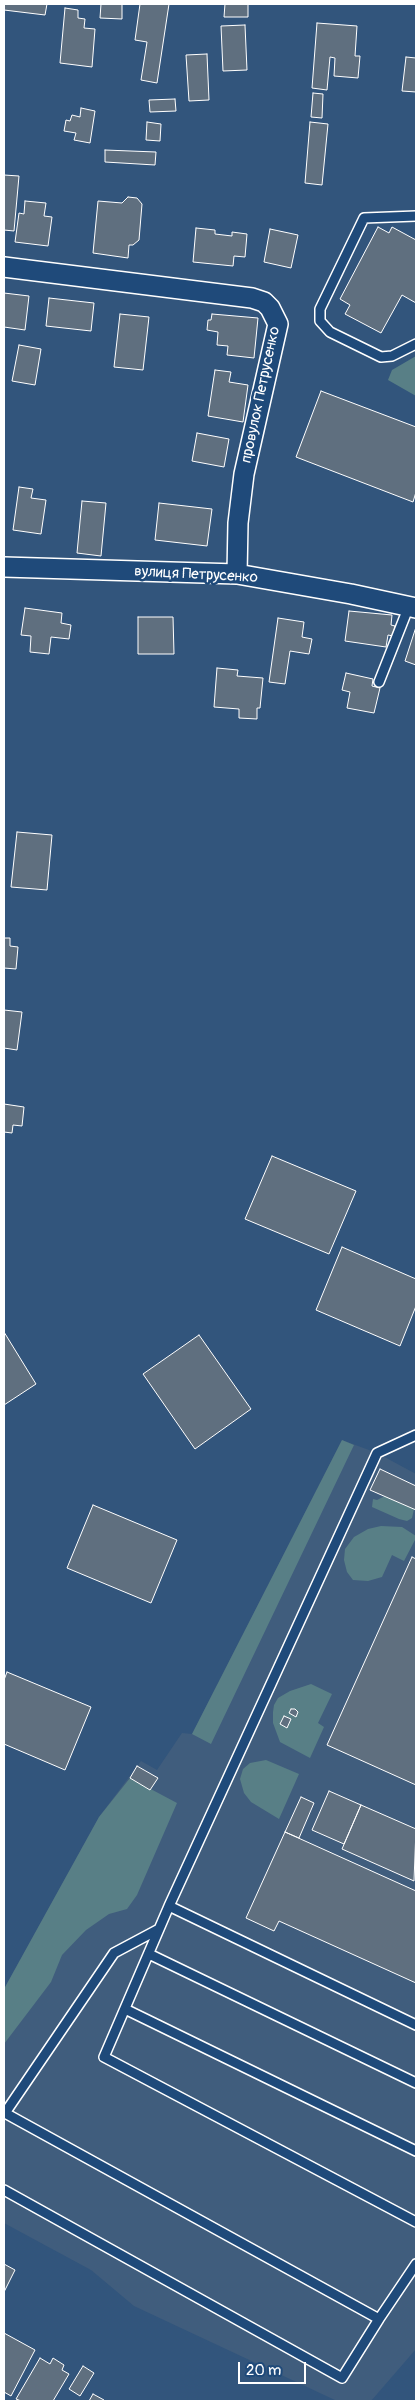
<!DOCTYPE html>
<meta charset="utf-8">
<style>
body{margin:0}
#map{position:relative;width:420px;height:2405px;overflow:hidden;background:#32557c;font-family:Pangolin,sans-serif}
canvas{display:block}
.frame{position:absolute;inset:0;border:5px solid #fff;pointer-events:none}
.scale{position:absolute;left:238px;top:2362px;width:68px;height:22px;box-sizing:border-box;border:2px solid #fff;border-top:0;padding-left:6px;font-size:15px;line-height:18px;white-space:nowrap;color:#fff;-webkit-text-stroke:4px #1f4a7a;paint-order:stroke}
</style>
<div id="map">
<canvas width="420" height="2405"></canvas>
<div class="frame"></div>
<div class="scale">20 m</div>
</div>
<script>
const ctx = document.querySelector('canvas').getContext('2d');
ctx.lineJoin = 'round';
function fill(path, color) {
  ctx.fillStyle = color;
  ctx.fill(path, 'evenodd');
}
function poly(rows) {
  const path = new Path2D();
  for (const r of rows) {
    path.moveTo(r[0], r[1]);
    for (let i = 2; i < r.length; i += 2) path.lineTo(r[i], r[i + 1]);
  }
  return path;
}
function trace(path, color, width, dash) {
  ctx.strokeStyle = color;
  ctx.lineWidth = width;
  ctx.lineCap = dash ? 'butt' : 'round';
  ctx.setLineDash(dash || []);
  ctx.stroke(path);
}
function label(font, color, halo, rows, align = 'center') {
  ctx.font = font + ' Pangolin,sans-serif';
  ctx.lineWidth = 5;
  ctx.setLineDash([]);
  ctx.textBaseline = 'middle';
  ctx.strokeStyle = halo;
  ctx.fillStyle = color;
  for (const [text, x, y, turn = 0] of rows) {
    ctx.save();
    ctx.translate(x, y);
    ctx.rotate((+turn || 0) * Math.PI / 180);
    ctx.textAlign = isNaN(turn) ? turn : align;
    if (halo) ctx.strokeText(text, 0, 0);
    ctx.fillText(text, 0, 0);
    ctx.restore();
  }
}
fill(poly([
 [342,1440,377,1453,416,1474,416,2349,371,2401,337,2401,134,2306,91,2270,4,2223,4,1989,99,1817,141,1761,157,1770,182,1733,192,1734]
]), '#405d7d');
fill(poly([
 [416,356,416,396,388,380,392,370],
 [342,1440,354,1445,211,1744,192,1734],
 [385,1496,414,1509,412,1518,407,1521,399,1519,372,1507,373,1499,377,1500],
 [381,1526,402,1527,416,1536,416,1538,404,1561,392,1555,382,1577,368,1581,353,1580,347,1572,344,1560,345,1549,354,1537,368,1529],
 [311,1684,332,1694,318,1723,324,1727,310,1758,280,1742,273,1723,273,1712,274,1705,278,1698,290,1691],
 [266,1760,299,1774,279,1819,251,1802,244,1793,240,1779,243,1769,250,1763],
 [130,1778,177,1803,137,1895,127,1909,109,1914,86,1930,62,1955,51,1982,4,2044,4,1989,99,1817]
]), '#587f86');
const building = poly([
 [4,4,47,4,45,15,4,10,4,4],
 [101,4,122,4,122,19,100,18,101,4],
 [140,4,169,4,157,83,141,80,147,42,135,40,140,4],
 [225,4,248,4,248,17,224,17,225,4],
 [65,8,78,10,78,18,85,19,84,28,95,29,92,67,60,63,65,8],
 [317,23,357,26,355,56,360,56,358,78,334,76,335,58,330,57,327,90,312,88,317,23],
 [245,25,247,70,223,71,221,26,245,25],
 [207,54,209,100,189,101,186,55,207,54],
 [406,57,416,58,416,92,402,91,406,57],
 [313,93,323,94,322,118,311,117,313,93],
 [175,99,176,111,150,112,149,100,175,99],
 [81,108,95,111,90,143,74,140,76,133,64,131,66,120,70,121,72,115,80,117,81,108],
 [147,122,161,124,160,141,146,140,147,122],
 [310,122,328,124,322,185,305,183,310,122],
 [105,150,156,152,155,165,105,162,105,150],
 [4,175,19,176,14,231,4,230,4,175],
 [128,197,137,198,142,204,139,240,133,245,129,245,128,258,93,253,98,201,122,203,128,197],
 [25,201,46,203,44,216,52,217,48,246,15,242,19,213,24,214,25,201],
 [378,227,389,233,392,227,416,240,416,303,402,295,381,333,345,314,350,305,340,299,378,227],
 [196,228,215,230,215,234,232,236,232,232,247,234,245,257,234,256,233,266,193,262,196,228],
 [270,229,298,235,291,268,264,262,270,229],
 [4,293,29,296,25,330,4,327,4,293],
 [49,298,94,303,91,331,46,326,49,298],
 [120,314,149,317,143,370,114,367,120,314],
 [212,314,258,318,254,358,227,355,228,346,217,345,218,332,207,330,208,320,211,320,212,314],
 [19,345,41,349,35,385,12,381,19,345],
 [215,370,231,372,229,382,248,385,243,422,208,416,215,370],
 [321,391,416,427,416,492,413,502,296,457,321,391],
 [197,433,229,439,224,467,192,461,197,433],
 [19,487,33,489,31,498,46,500,41,534,13,530,19,487],
 [82,501,106,503,101,556,77,553,82,501],
 [159,503,212,509,207,546,155,540,159,503],
 [25,608,62,613,61,623,71,625,69,639,51,637,49,654,30,652,31,636,21,635,25,608],
 [349,611,392,615,391,625,395,626,393,636,388,635,386,647,345,641,349,611],
 [138,617,173,617,174,654,138,654,138,617],
 [278,618,304,622,302,637,312,639,309,654,290,651,285,684,269,682,278,618],
 [416,627,416,665,405,661,416,627],
 [217,668,238,670,237,676,263,678,260,708,257,708,257,719,239,718,239,709,214,707,217,668],
 [346,673,373,679,372,686,380,688,374,713,347,708,350,692,342,690,346,673],
 [17,832,52,835,47,890,11,887,17,832],
 [4,938,10,938,10,946,18,947,16,969,4,968,4,938],
 [4,1010,22,1012,17,1050,4,1048,4,1010],
 [4,1104,24,1107,22,1126,13,1125,12,1133,4,1132,4,1104],
 [272,1156,356,1191,329,1254,245,1219,272,1156],
 [342,1247,416,1279,416,1306,400,1346,316,1310,342,1247],
 [4,1332,36,1384,4,1405,4,1332],
 [199,1335,251,1409,195,1449,143,1374,199,1335],
 [380,1469,416,1486,416,1510,370,1490,380,1469],
 [93,1505,177,1540,151,1603,67,1568,93,1505],
 [412,1557,416,1559,416,1785,327,1745,412,1557],
 [7,1672,91,1707,65,1770,4,1744,4,1680,7,1672],
 [291,1709,295,1709,298,1712,296,1717,289,1713,291,1709],
 [284,1716,291,1719,287,1728,280,1724,284,1716],
 [137,1766,158,1778,150,1790,130,1778,137,1766],
 [329,1791,361,1805,344,1844,312,1830,329,1791],
 [301,1797,314,1803,299,1838,285,1832,301,1797],
 [361,1805,416,1829,414,1881,342,1849,361,1805],
 [285,1832,416,1891,416,1983,279,1921,274,1931,246,1918,285,1832],
 [4,2264,15,2270,4,2292,4,2264],
 [4,2333,35,2350,11,2396,4,2392,4,2333],
 [40,2358,50,2364,53,2358,64,2365,62,2370,69,2374,53,2401,21,2401,16,2399,40,2358],
 [83,2366,94,2373,80,2396,69,2389,83,2366],
 [93,2394,104,2400,103,2401,89,2401,93,2394]
]);
fill(building, '#5f6f7f');
trace(building, '#fff', 1);
const service = poly([
 [416,216,364,218,320,309,320,321,330,332,381,357,392,356,416,344],
 [379,682,409,606],
 [416,1435,377,1453,169,1906,104,2057,416,2222],
 [169,1906,416,2025],
 [159,1929,114,1953,5,2113,379,2319,416,2264],
 [149,1954,416,2083],
 [125,2009,416,2151],
 [4,2190,342,2378,379,2319]
]);
const minor = poly([
 [4,267,252,298,264,302,270,308,278,324,244,474,238,523,237,574],
 [4,567,237,574,351,594,416,608]
]);
trace(service, '#fff', 12);
trace(minor, '#fff', 22);
trace(service, '#1f4a7a', 9);
trace(minor, '#1f4a7a', 19);
label('15px', '#fff', '#1f4a7a', [
 ["провулок Петрусенко",261,395,-78],
 ["вулиця Петрусенко",196,575,3]
]);
</script>
